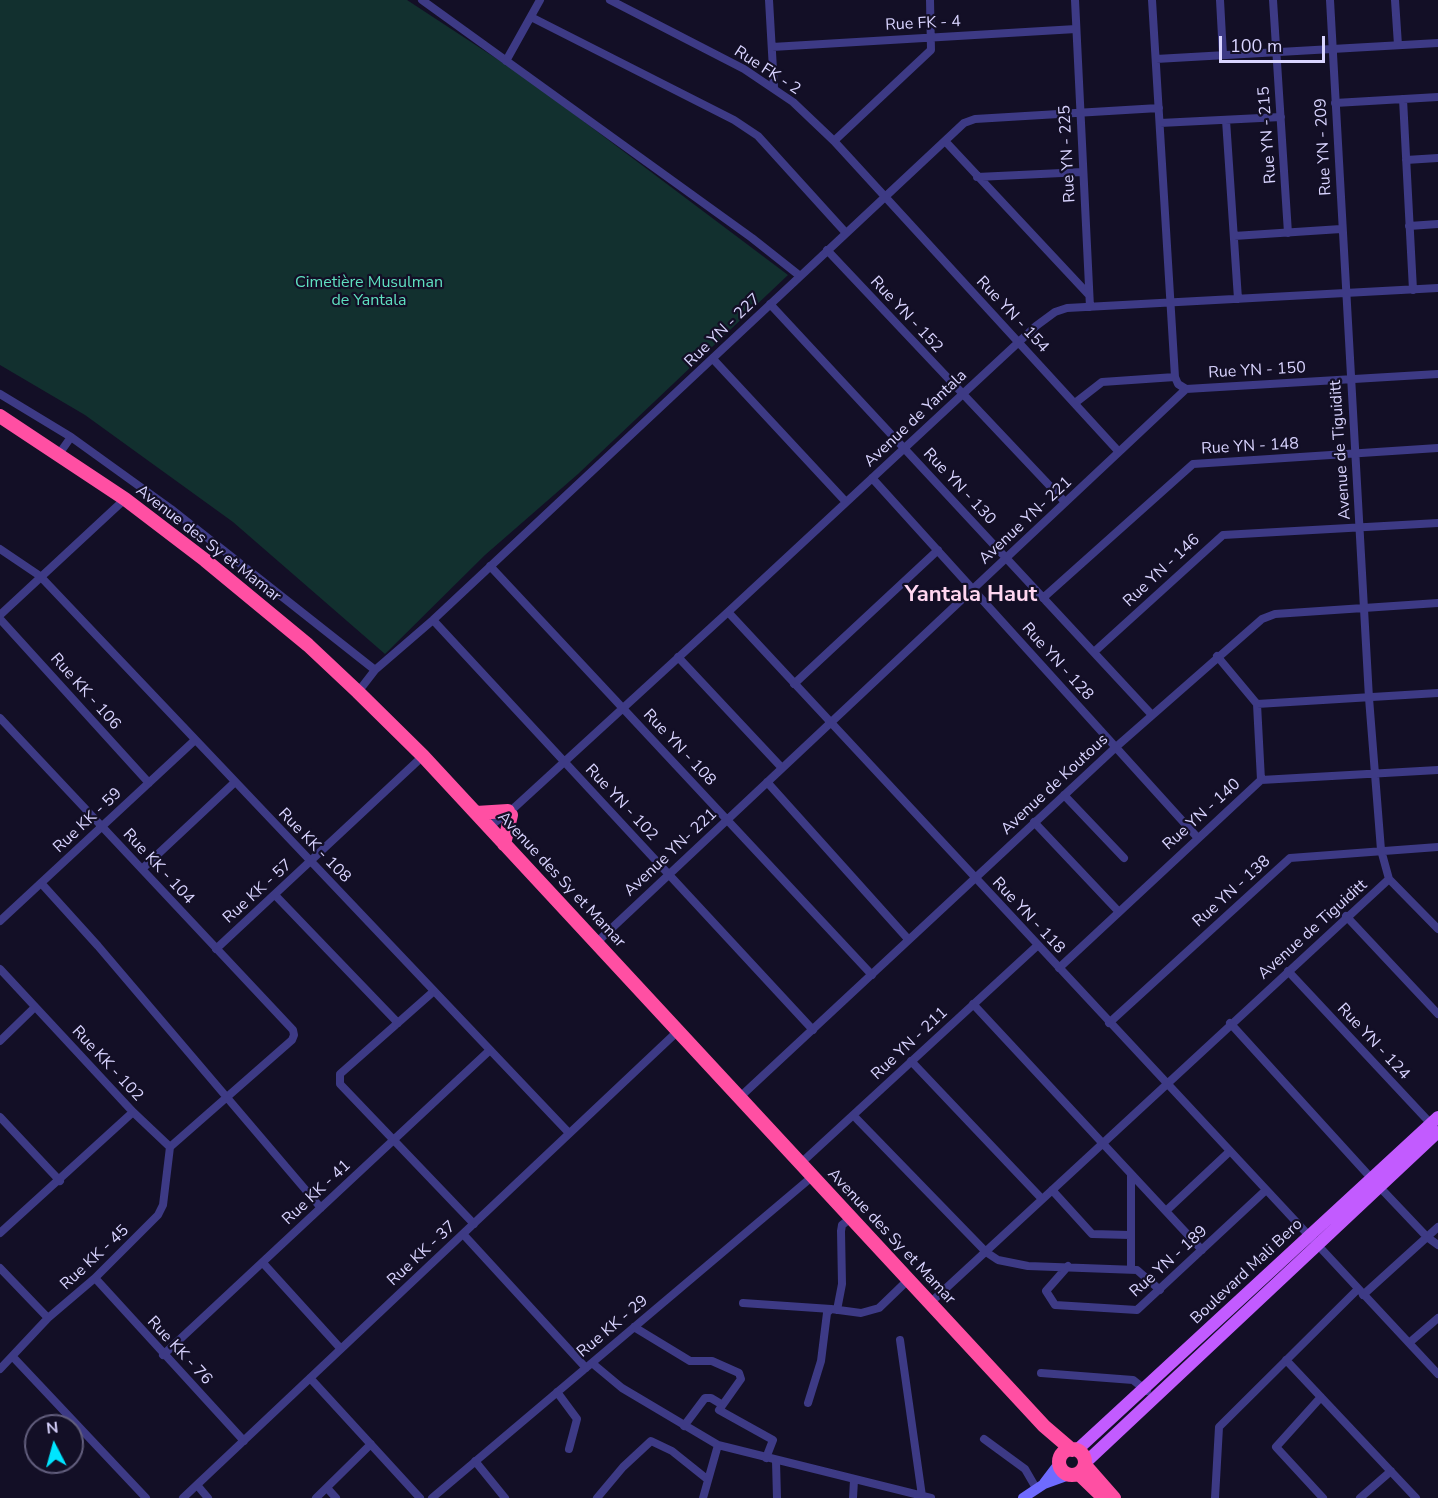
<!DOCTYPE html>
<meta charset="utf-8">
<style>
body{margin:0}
#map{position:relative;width:1438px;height:1498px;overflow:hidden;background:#130f26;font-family:"Nunito Sans",sans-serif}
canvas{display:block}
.north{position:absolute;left:24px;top:1414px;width:60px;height:60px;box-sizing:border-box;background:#130f26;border:2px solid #625e7d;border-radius:50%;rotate:354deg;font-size:16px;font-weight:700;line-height:24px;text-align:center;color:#d9d4ff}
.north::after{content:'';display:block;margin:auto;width:21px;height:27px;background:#00e5ff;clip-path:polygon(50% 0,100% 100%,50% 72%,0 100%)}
.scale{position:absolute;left:1219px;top:36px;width:106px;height:27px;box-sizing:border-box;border:3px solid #d9d4ff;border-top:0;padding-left:8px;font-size:18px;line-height:21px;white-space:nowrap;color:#d9d4ff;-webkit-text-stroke:4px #130f26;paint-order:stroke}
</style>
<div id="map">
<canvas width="1438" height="1498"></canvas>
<div class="north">N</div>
<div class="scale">100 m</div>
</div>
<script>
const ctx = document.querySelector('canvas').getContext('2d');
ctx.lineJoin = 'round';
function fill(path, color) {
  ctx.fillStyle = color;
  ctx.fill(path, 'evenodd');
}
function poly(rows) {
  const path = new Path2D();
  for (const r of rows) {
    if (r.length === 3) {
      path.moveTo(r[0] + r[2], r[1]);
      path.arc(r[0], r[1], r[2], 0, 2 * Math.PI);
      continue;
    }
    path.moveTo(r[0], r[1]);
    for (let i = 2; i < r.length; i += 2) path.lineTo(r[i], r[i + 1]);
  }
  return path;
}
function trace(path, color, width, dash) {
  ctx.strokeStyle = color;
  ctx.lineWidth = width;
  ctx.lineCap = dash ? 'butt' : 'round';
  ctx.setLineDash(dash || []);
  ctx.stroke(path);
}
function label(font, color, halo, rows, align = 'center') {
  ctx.font = font + ' "Nunito Sans",sans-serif';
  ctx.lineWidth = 4.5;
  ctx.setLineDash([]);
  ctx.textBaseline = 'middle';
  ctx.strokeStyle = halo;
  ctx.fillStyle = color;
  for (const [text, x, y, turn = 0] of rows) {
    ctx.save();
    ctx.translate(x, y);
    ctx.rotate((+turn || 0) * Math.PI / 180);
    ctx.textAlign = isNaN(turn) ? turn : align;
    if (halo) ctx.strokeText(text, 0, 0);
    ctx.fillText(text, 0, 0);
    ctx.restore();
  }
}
fill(poly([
 [0,0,407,0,526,78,788,275,578,474,485,555,385,654,233,522,85,415,0,365]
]), '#12302f');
trace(poly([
 [422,0,752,238,800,276],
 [610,0,744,69,793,102,834,141,1119,452],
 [769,0,774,87],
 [1075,0,1090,307],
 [1152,0,1175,377,1178,384,1186,389],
 [1220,0,1223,55],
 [1273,0,1288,233],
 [1395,0,1398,45],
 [531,17,734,120,758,136,846,233],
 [772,47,1076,29],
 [1156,59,1438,43],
 [506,61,540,0],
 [1403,99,1413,290],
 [1335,103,1438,97],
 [1226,120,1238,299],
 [1160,123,1281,117],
 [834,141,931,50,930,0],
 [945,141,1089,295],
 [1406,160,1438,158],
 [977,177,1083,172],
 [1409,226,1438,224],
 [1234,236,1341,229],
 [827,250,1065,502],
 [770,304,1152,715],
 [713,359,846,502],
 [1186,389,1438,374],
 [0,394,71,437,171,509,375,670],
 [1075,403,1102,382,1175,377],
 [59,454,71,437],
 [872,478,1197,837],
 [0,549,40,576,569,1133],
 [490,566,872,975],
 [1043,598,1193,464,1438,448],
 [728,612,1438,1374],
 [0,615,125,499],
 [0,619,149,783],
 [433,620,813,1030],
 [1094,652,1223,535,1438,523],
 [1217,656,1257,704,1261,780],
 [678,657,782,768],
 [794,684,938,550],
 [358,692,375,670,433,620,964,123,975,119,1159,108],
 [1257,704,1438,693],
 [0,718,293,1030,294,1035,292,1040,170,1147,133,1112,0,969],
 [767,782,908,939],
 [1064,795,1124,858],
 [1034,822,1119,912],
 [489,827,515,807,728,612,1036,326,1055,312,1067,308,1438,288],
 [142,869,235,782],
 [1389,879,1438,929],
 [41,883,98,946,321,1208],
 [275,895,398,1023],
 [1346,916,1438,1014],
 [0,921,195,740],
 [596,943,1186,389],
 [216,949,423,756],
 [1059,968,1261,780,1438,770],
 [1288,971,1433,1126],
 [434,991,340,1074,340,1084,474,1224],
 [973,1004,1202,1250],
 [1109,1023,1290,858,1438,847],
 [1230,1023,1371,1178,1427,1237,1438,1245],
 [0,1041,35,1007],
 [911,1061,1042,1199],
 [740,1097,1116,747,1262,619,1275,614,1438,603],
 [853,1115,986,1252,998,1260,1028,1266,1137,1270,1160,1290],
 [0,1117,60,1181],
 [801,1163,1038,945],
 [1052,1190,1092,1234,1130,1235],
 [1166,1211,1229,1152],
 [0,1233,133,1112],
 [463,1234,586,1368],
 [263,1263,341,1349],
 [1068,1266,1046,1291,1055,1305,1137,1310,1266,1190],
 [0,1268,48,1318],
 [1131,1269,1131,1174],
 [95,1278,244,1441],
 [1363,1295,1438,1227],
 [743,1303,831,1309],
 [930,1303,1389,879,1381,850,1369,698,1330,0],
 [837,1310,842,1284,841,1231,842,1225,851,1218],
 [634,1327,690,1361,712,1361,739,1373,741,1379,719,1410,773,1440,766,1458],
 [900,1340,922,1496],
 [1409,1343,1438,1318],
 [163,1355,490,1050],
 [13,1357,146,1498],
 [1286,1360,1416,1498],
 [592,1363,622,1388,718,1445,931,1498],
 [0,1369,48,1318,95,1278,158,1215,163,1205,170,1147],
 [1041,1373,1133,1380,1147,1391],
 [310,1378,420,1498],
 [557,1392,577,1419,569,1449],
 [1321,1397,1276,1447,1323,1498],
 [808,1403,821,1361,827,1313,831,1309,861,1313,879,1308,908,1280],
 [684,1426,705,1398,711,1398,721,1404],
 [984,1439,1025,1469,1036,1488],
 [475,1461,505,1498],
 [776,1461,777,1498],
 [197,1485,208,1498],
 [327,1488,336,1498],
 [183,1498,679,1030],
 [316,1498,371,1444],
 [432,1498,813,1176],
 [597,1498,623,1467,651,1441,672,1451,707,1479],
 [703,1498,718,1445],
 [853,1498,854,1480],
 [1215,1498,1219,1427,1358,1289],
 [1360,1498,1391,1471]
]), '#3d3a85', 8);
trace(poly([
 [1044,1483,1060,1462],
 [1023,1498,1044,1484,1069,1475]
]), '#6f6bff', 10);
trace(poly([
 [1077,1450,1438,1117],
 [1085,1463,1438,1132]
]), '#c25bff', 12);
trace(poly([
 [0,416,125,499,205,560,308,645,358,692,423,756,1044,1426,1072,1450],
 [476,813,508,811],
 [504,844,511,815],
 [1072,1462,13],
 [1085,1465,1114,1498],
 [1079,1474,1104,1498]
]), '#ff4fa3', 14);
label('16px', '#d9d4ff', '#130f26', [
 ["Rue FK - 4",923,24,-3],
 ["Rue FK - 2",767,71,33],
 ["Rue YN - 215",1268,135,-94],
 ["Rue YN - 209",1324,147,-93],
 ["Rue YN - 225",1068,154,-93],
 ["Rue YN - 152",906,315,47],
 ["Rue YN - 154",1012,315,47],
 ["Rue YN - 227",723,331,-44],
 ["Rue YN - 150",1257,371,-3],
 ["Avenue de Yantala",916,419,-43],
 ["Rue YN - 148",1250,447,-3],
 ["Avenue de Tiguiditt",1341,450,-94],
 ["Rue YN - 130",959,487,47],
 ["Avenue YN- 221",1026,521,-43],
 ["Avenue des Sy et Mamar",208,544,38],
 ["Rue YN - 146",1162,571,-43],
 ["Rue YN - 128",1057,662,48],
 ["Rue KK - 106",85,692,48],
 ["Rue YN - 108",679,748,47],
 ["Avenue de Koutous",1055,785,-43],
 ["Rue YN - 102",621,803,47],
 ["Rue YN - 140",1202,815,-42],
 ["Rue KK - 59",88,821,-43],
 ["Rue KK - 108",314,846,46],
 ["Avenue YN- 221",671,853,-43],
 ["Rue KK - 104",158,867,47],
 ["Avenue des Sy et Mamar",561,880,47],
 ["Rue KK - 57",258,892,-42],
 ["Rue YN - 138",1232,892,-42],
 ["Rue YN - 118",1028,916,47],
 ["Avenue de Tiguiditt",1313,930,-42],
 ["Rue YN - 124",1373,1042,47],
 ["Rue YN - 211",910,1044,-43],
 ["Rue KK - 102",107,1064,47],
 ["Rue KK - 41",317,1193,-43],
 ["Avenue des Sy et Mamar",891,1237,47],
 ["Rue KK - 37",422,1254,-43],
 ["Rue KK - 45",95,1258,-43],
 ["Rue YN - 189",1169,1262,-42],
 ["Boulevard Mali Bero",1247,1272,-43],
 ["Rue KK - 29",613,1327,-40],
 ["Rue KK - 76",179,1351,47]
]);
label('16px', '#5fe0c0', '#130f26', [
 ["Cimetière Musulman",369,283],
 ["de Yantala",369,301]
]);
label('bold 22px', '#ffd6f0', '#130f26', [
 ["Yantala Haut",971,596]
]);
</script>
